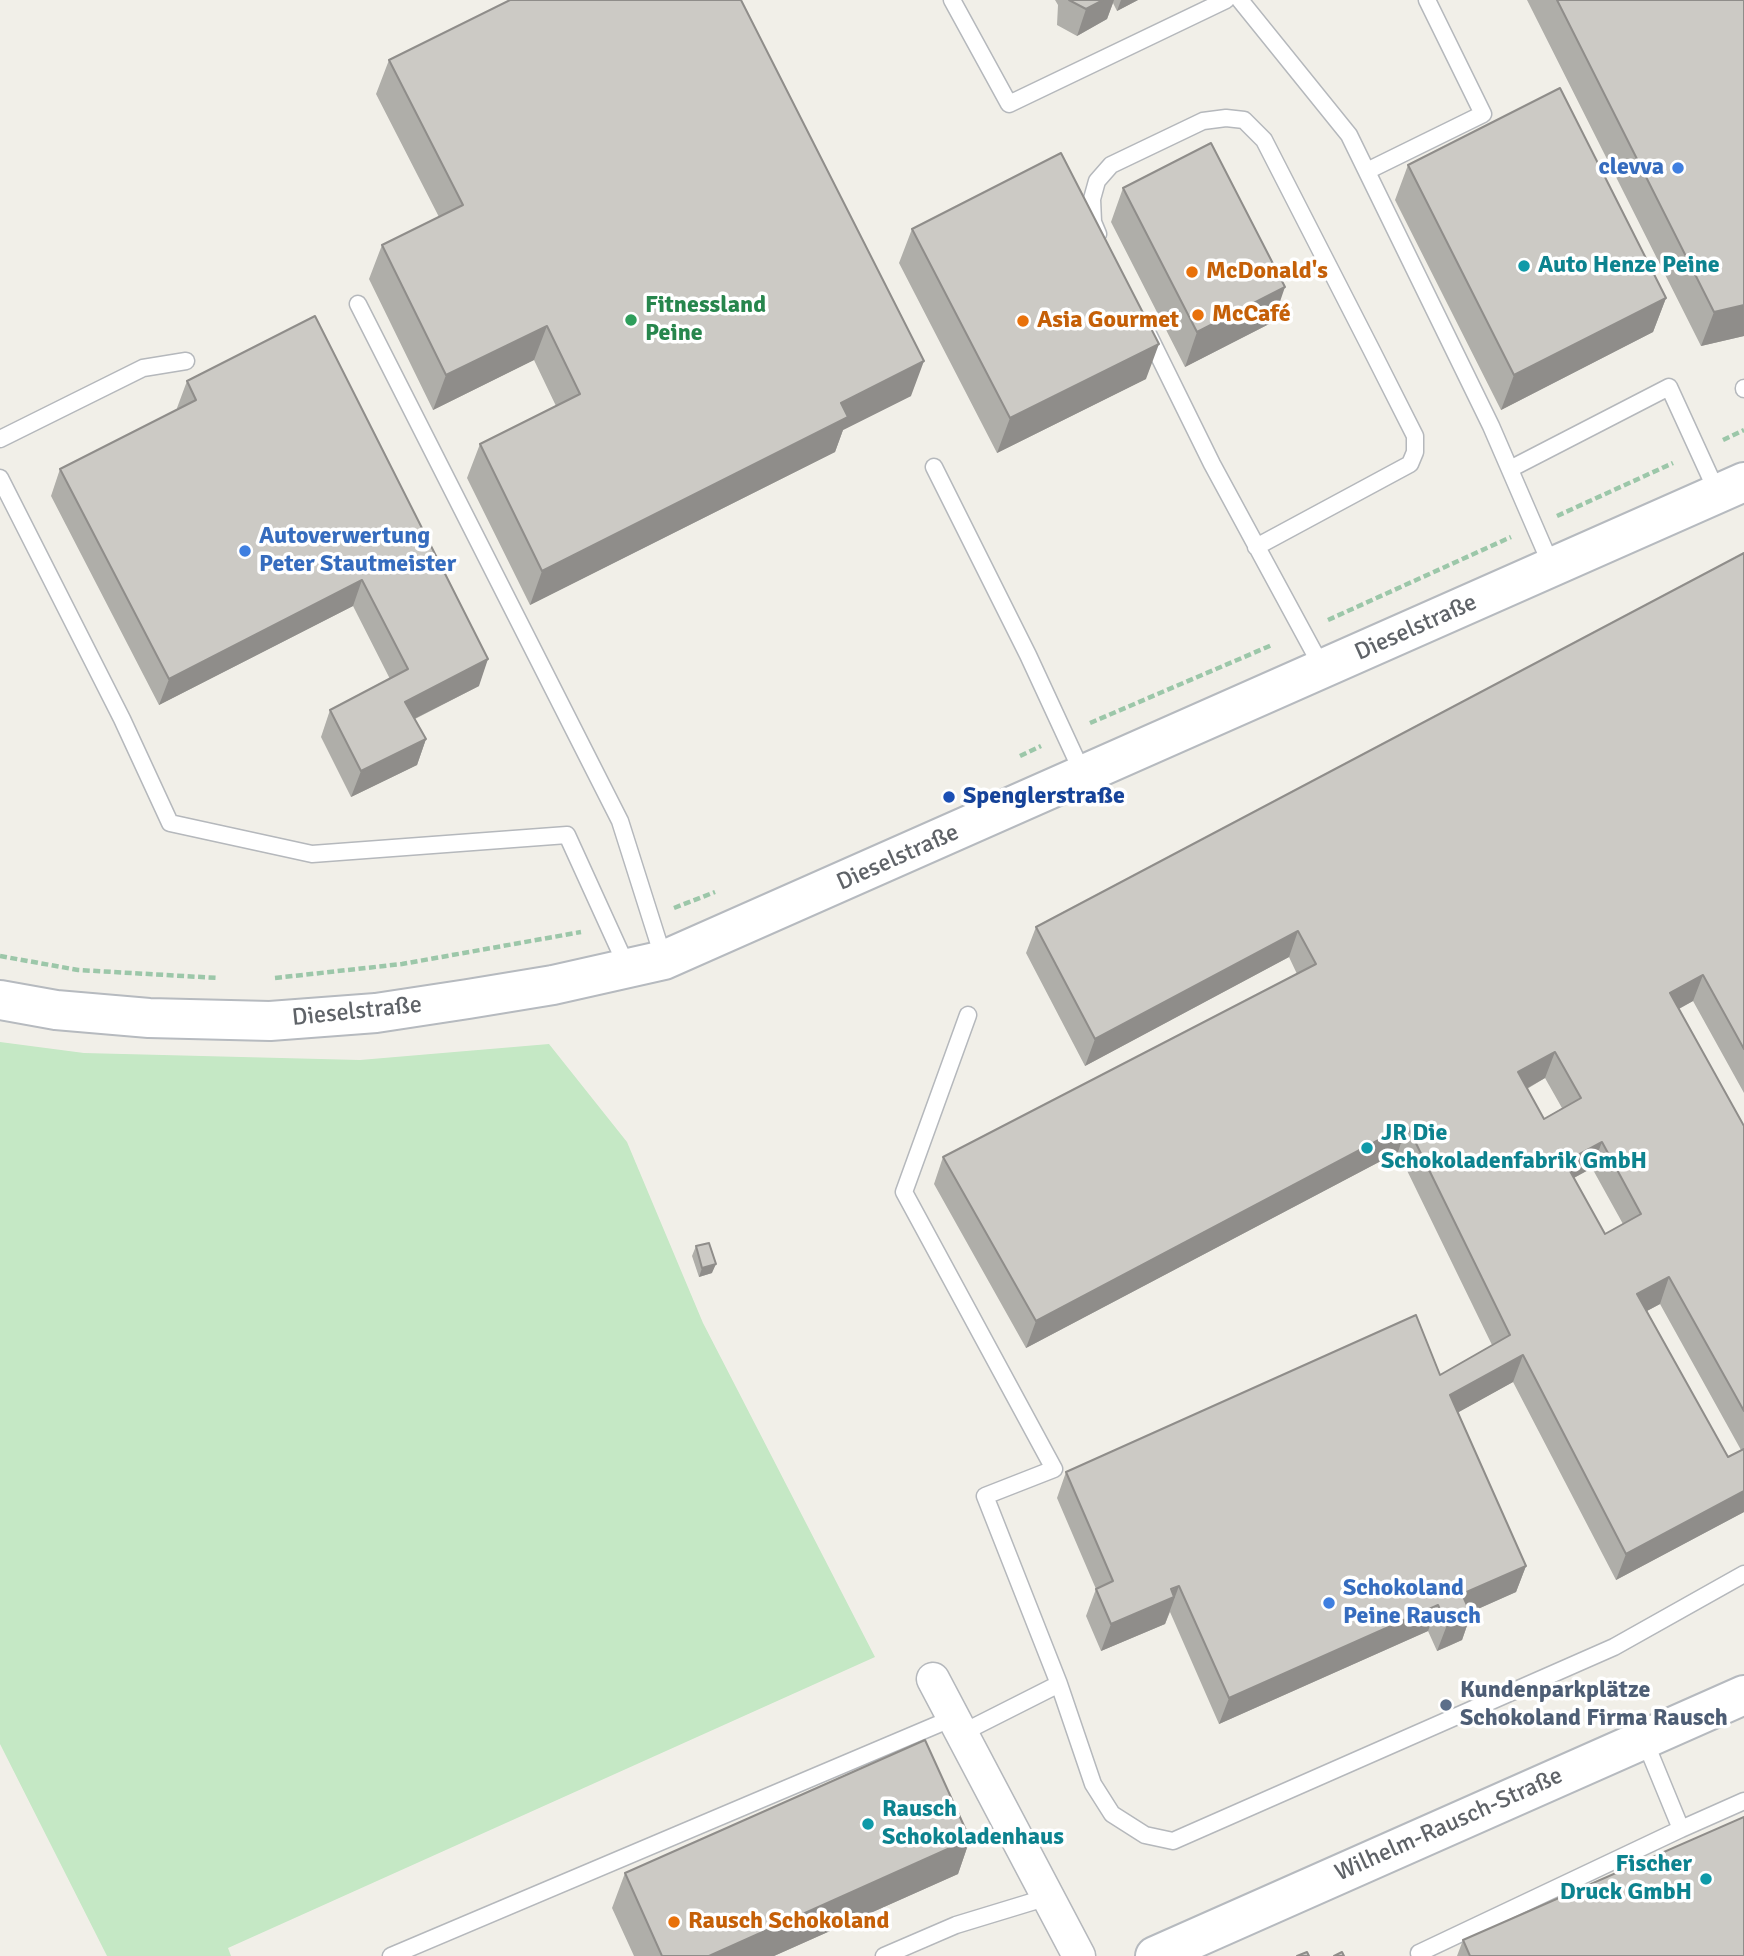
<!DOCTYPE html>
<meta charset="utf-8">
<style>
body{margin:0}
canvas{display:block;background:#f1efe8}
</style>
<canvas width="1744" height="1956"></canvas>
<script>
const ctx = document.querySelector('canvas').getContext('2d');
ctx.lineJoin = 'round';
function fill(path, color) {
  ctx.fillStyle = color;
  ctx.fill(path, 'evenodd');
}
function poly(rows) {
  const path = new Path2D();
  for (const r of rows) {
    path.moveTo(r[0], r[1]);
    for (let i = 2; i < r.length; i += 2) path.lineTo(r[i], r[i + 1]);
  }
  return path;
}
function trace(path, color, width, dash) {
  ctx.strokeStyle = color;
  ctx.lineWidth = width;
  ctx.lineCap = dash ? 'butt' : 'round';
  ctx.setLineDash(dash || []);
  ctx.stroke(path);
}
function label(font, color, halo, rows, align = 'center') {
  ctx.font = font + ' Signika,sans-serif';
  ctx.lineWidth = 7;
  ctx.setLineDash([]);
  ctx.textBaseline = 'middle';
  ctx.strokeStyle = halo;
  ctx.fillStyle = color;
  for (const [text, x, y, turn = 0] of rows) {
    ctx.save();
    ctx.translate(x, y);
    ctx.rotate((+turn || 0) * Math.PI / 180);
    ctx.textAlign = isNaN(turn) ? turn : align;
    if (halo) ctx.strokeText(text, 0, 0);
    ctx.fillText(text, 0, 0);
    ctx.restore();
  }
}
fill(poly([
 [0,1042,84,1053,360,1060,549,1044,627,1142,703,1323,875,1657,228,1948,231,1956,107,1956,0,1744]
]), '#c5e8c5');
const lane = poly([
 [952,0,1009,104,1226,0],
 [1240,0,1349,135,1491,426,1552,567],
 [1367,171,1483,114,1427,0],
 [1098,234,1093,222,1092,199,1097,181,1111,165,1203,121,1226,118,1244,120,1264,140,1371,349,1415,436,1415,452,1410,464,1256,547],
 [358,304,620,821,664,960],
 [1147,332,1212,464,1323,669],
 [1744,388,1744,389],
 [0,439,143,368,186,361],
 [934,467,1028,655,1083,774],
 [1510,469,1669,387,1718,494],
 [0,478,122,719,170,823,312,854,567,835,628,969],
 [968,1015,904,1192,1054,1469,985,1496,1059,1684,1093,1784,1112,1814,1145,1835,1173,1841,1614,1647,1744,1574],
 [960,1734,1059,1684],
 [1681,1829,1744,1801],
 [391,1956,953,1718],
 [884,1956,956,1925,1048,1897],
 [1421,1956,1419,1953,1681,1829,1644,1739]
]);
const street = poly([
 [933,1679,1079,1956]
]);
const secondary = poly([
 [0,1000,56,1010,149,1018,270,1021,376,1013,468,999,553,985,664,960,1744,482],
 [1155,1956,1744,1695]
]);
trace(lane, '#b5b8bc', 19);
trace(street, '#b5b8bc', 35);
trace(secondary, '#b6babf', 42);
trace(poly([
 [1723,440,1744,430],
 [1557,516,1673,463],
 [1328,620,1511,537],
 [1090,723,1272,645],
 [1020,756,1041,746],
 [674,908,715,892],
 [0,956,78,970,218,978],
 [275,978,402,964,581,932]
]), '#9cc7a9', 4.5, [7, 3.5]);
trace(lane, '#fff', 16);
trace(street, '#fff', 32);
trace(secondary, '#fff', 38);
fill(poly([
 [1055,0,1138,0,1117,11,1113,3,1107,19,1077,36,1057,25,1058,5],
 [1527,0,1744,0,1744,336,1701,346],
 [389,60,911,396,843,430,835,452,530,605,467,478,480,444,556,406,534,360,433,410,369,279,382,245,439,217,376,94],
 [1408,165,1666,298,1653,332,1501,410,1395,200],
 [1123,188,1273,322,1185,367,1111,222],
 [912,229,1146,379,997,453,899,263],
 [187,381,479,686,415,719,426,739,417,765,351,797,321,737,330,710,390,679,353,606,159,705,51,496,60,469,178,410,177,408],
 [1744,553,1744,1093,1693,1001,1679,1009,1744,1126,1744,1512,1616,1580,1513,1382,1458,1412,1526,1566,1516,1592,1471,1612,1471,1614,1462,1640,1449,1646,1437,1651,1428,1631,1219,1724,1170,1612,1165,1624,1101,1651,1086,1616,1096,1589,1057,1498,1066,1472,1440,1375,1492,1345,1398,1152,1026,1348,934,1184,943,1157,1297,974,1289,957,1085,1066,1026,953,1036,927],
 [1545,1078,1562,1108,1544,1119,1527,1089],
 [1592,1168,1623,1224,1605,1234,1574,1178],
 [1660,1304,1741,1450,1728,1457,1647,1311],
 [696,1246,712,1273,699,1277,692,1256],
 [970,1839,958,1874,774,1956,634,1956,612,1908,625,1873],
 [1463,1940,1744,1956,1457,1956]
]), '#afaea9');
fill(poly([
 [1103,0,1114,0,1107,19,1077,36,1086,9],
 [1121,0,1138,0,1117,11],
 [1285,287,1273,322,1185,367,1197,332],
 [1666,298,1653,332,1501,410,1514,375],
 [1744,305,1744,336,1701,346,1714,312],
 [547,326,534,360,433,410,446,375],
 [1159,344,1146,379,997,453,1010,418],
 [924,361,911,396,843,430,835,452,530,605,542,571,841,403],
 [362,580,353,606,159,705,169,679],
 [488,659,479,686,396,728,405,702],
 [426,739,417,765,351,797,361,771],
 [1298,931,1289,957,1085,1066,1095,1039],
 [1703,975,1693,1001,1660,1019,1670,993],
 [1555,1052,1545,1078,1508,1099,1518,1072],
 [1407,1125,1398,1152,1026,1348,1036,1321],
 [1602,1142,1592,1168,1555,1188,1565,1162],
 [716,1264,712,1273,699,1277,702,1268],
 [1669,1277,1660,1304,1628,1321,1637,1294],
 [1523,1355,1513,1382,1441,1422,1450,1395],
 [1744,1491,1744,1512,1616,1580,1626,1554],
 [1526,1566,1516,1592,1453,1620,1462,1594],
 [1179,1586,1165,1624,1101,1651,1111,1624],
 [1438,1605,1428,1631,1219,1724,1229,1698],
 [1471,1614,1462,1640,1437,1651,1447,1625],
 [970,1839,958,1874,774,1956,709,1956]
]), '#8f8d8a');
const building = poly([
 [510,0,741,0,924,361,841,403,848,417,542,571,480,444,580,394,547,326,446,375,382,245,463,205,389,60,510,0],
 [1069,0,1103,0,1086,9,1069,0],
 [1557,0,1744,0,1744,305,1714,312,1557,0],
 [1560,88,1666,298,1514,375,1408,165,1560,88],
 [1211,143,1285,287,1197,332,1123,188,1211,143],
 [1061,153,1159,344,1010,418,912,229,1061,153],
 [315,316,488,659,405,702,426,739,361,771,330,710,408,669,362,580,169,679,60,469,196,400,187,381,315,316],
 [1744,553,1744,1049,1703,975,1670,993,1744,1126,1744,1411,1669,1277,1637,1294,1728,1457,1744,1449,1744,1491,1626,1554,1523,1355,1450,1395,1526,1566,1462,1594,1471,1614,1459,1620,1447,1625,1438,1605,1229,1698,1179,1586,1171,1589,1174,1597,1111,1624,1096,1589,1113,1581,1066,1472,1416,1315,1440,1375,1510,1335,1407,1125,1036,1321,943,1157,1316,964,1298,931,1095,1039,1036,927,1744,553],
 [1555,1052,1581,1098,1544,1119,1518,1072,1555,1052],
 [1602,1142,1641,1214,1605,1234,1565,1162,1602,1142],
 [709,1243,716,1264,702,1268,696,1246,709,1243],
 [925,1740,970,1839,709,1956,662,1956,625,1873,925,1740],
 [1744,1817,1744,1956,1470,1956,1463,1940,1744,1817],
 [1307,1952,1309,1956,1297,1956,1307,1952],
 [1342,1952,1344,1956,1334,1956,1342,1952]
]);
fill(building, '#cccac5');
trace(building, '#8f8d8a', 2);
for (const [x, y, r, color] of [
 [1678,168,7,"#3f7fe0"],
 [1524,266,7,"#0f9aa8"],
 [1192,272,7,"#e8710a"],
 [1198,315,7,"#e8710a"],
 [631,320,7,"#2e9e5b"],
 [1023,321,7,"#e8710a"],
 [245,551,7,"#3f7fe0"],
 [949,797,7,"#1a4fb4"],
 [1367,1148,7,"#0f9aa8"],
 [1329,1603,7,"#3f7fe0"],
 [1446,1705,7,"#5c6f8a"],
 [868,1824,7,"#0f9aa8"],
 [1706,1879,7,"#0f9aa8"],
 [674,1922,7,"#e8710a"]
]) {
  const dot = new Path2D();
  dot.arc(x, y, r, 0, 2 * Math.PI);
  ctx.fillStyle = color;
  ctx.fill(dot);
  trace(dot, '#fff', 2.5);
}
label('bold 24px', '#366cbe', '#fff', [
 ["clevva",1664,168,"right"],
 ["Autoverwertung",259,537],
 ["Peter Stautmeister",259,565],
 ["Schokoland",1343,1589],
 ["Peine Rausch",1343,1617]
], 'left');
label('bold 24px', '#0d838f', '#fff', [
 ["Auto Henze Peine",1538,266],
 ["JR Die",1381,1134],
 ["Schokoladenfabrik GmbH",1381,1162],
 ["Rausch",882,1810],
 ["Schokoladenhaus",882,1838],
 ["Fischer",1692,1865,"right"],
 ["Druck GmbH",1692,1893,"right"]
], 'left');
label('bold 24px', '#c56008', '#fff', [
 ["McDonald's",1206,272],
 ["McCafé",1212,315],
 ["Asia Gourmet",1037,321],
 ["Rausch Schokoland",688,1922]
], 'left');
label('bold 24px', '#27864d', '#fff', [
 ["Fitnessland",645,306],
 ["Peine",645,334]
], 'left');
label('24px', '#5f6368', '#fff', [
 ["Dieselstraße",1416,628,-24],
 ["Dieselstraße",898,858,-24],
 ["Dieselstraße",357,1012,-6],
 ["Wilhelm-Rausch-Straße",1449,1825,-24]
]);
label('bold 24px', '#164399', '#fff', [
 ["Spenglerstraße",963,797]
], 'left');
label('bold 24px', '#4e5e75', '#fff', [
 ["Kundenparkplätze",1460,1691],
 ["Schokoland Firma Rausch",1460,1719]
], 'left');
</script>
